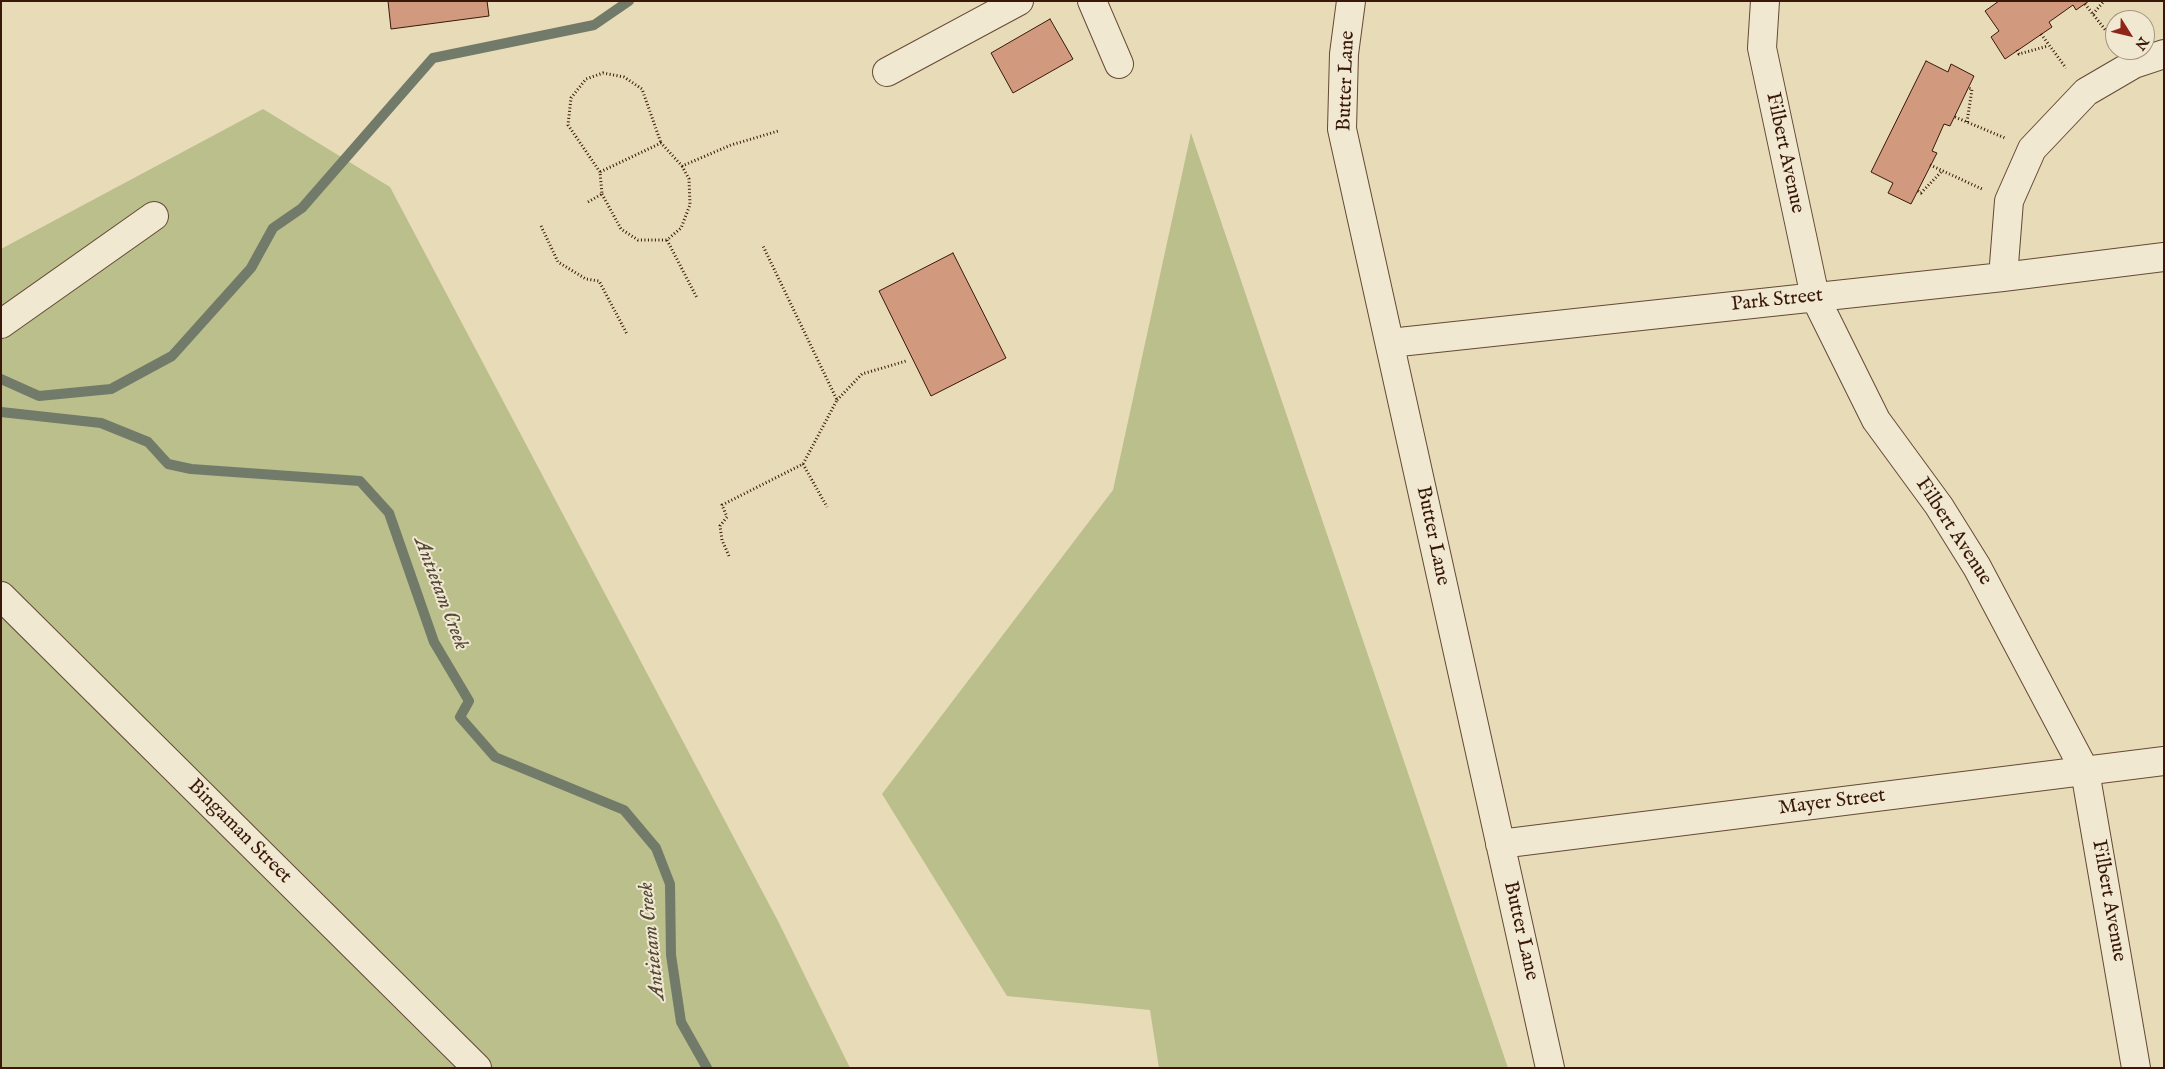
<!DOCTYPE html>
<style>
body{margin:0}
#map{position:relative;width:2165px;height:1069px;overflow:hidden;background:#e8dbb8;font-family:"IM FELL English",serif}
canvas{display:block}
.frame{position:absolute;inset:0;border:2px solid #391809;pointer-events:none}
.north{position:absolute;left:2105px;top:10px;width:50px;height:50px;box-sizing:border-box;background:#f0e8d1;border:1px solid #a79581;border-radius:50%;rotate:126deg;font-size:14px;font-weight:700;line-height:20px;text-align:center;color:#391809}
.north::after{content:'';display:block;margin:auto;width:18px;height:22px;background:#8f2418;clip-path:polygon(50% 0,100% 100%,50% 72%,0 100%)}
</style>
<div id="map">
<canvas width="2165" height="1069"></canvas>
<div class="frame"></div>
<div class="north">N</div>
</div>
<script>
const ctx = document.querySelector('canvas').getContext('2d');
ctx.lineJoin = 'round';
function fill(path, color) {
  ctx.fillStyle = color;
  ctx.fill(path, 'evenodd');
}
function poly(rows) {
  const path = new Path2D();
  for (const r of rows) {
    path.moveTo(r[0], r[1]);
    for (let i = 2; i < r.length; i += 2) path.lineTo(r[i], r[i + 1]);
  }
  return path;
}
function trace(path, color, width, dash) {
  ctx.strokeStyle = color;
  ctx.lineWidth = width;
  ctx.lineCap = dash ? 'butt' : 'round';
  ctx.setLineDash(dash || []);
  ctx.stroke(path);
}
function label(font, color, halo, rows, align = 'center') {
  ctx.font = font + ' "IM FELL English",serif';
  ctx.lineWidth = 4;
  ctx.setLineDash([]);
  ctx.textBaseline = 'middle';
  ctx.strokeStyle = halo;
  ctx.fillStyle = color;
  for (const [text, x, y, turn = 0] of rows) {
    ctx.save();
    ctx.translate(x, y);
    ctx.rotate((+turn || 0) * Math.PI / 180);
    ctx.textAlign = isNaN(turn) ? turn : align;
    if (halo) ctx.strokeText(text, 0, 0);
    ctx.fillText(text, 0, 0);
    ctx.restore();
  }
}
fill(poly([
 [263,109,390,187,779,923,850,1068,1,1068,1,249],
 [1191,133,1508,1068,1159,1068,1150,1010,1007,996,882,794,1113,490]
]), '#babf8c');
trace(poly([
 [1,379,39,396,111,389,172,356,251,268,273,228,302,208,433,58,594,25,629,1],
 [1,412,101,423,148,442,168,464,191,469,360,481,389,513,434,642,469,701,460,717,495,757,624,810,656,848,670,884,671,955,681,1022,707,1068]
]), '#727a69', 10);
const building = poly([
 [388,1,487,1,489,16,391,29,388,1],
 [1999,1,2089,1,2076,10,2073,5,2049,22,2052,27,2005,59,1991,37,1999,31,1985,11,1999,1],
 [1050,19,1073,59,1013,93,991,53,1050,19],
 [1926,61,1948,72,1951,64,1974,76,1950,126,1944,124,1932,151,1937,153,1911,204,1888,193,1893,183,1871,172,1926,61],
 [953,253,1006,358,931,396,879,291,953,253]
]);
fill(building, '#d19a7f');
trace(building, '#391809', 1);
const minor = poly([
 [1092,1,1119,64],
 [1351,1,1344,54,1342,129,1550,1068],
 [1765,1,1762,48,1815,297,1876,420,1939,506,1977,567,2085,771,2136,1068],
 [887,72,1019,1],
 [2003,277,2009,201,2032,149,2086,92,2134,64,2164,54],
 [1,324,154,216],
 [1390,343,2003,277,2164,257],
 [1,596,477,1068],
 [1500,844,2164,761]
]);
trace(minor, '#654935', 30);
trace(poly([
 [2085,4,2114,41],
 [2093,14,2104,1],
 [2041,34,2066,68],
 [2017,50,2019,54,2048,46],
 [1955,117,2005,138],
 [1967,122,1972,89,1968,88],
 [1930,165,1982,189],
 [682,166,689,179,690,205,681,228,667,240,697,298],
 [600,172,568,125,571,98,586,79,603,73,624,77,642,89,661,143],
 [1918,191,1921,193,1942,171],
 [602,194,621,229,638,240,667,240],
 [588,202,602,194,600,172,661,143,682,166,731,145,778,131],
 [541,226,558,262,586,279,599,281,627,334],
 [837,400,862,374,906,361],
 [803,464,827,507],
 [729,556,722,540,720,526,727,517,722,505,803,464,837,400,763,246]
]), '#391809', 3, [1, 2.5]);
trace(minor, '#f0e8d1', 28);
label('20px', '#391809', '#f0e8d1', [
 ["Butter Lane",1347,81,-88],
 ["Filbert Avenue",1784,153,78],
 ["Park Street",1777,301,-6],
 ["Filbert Avenue",1953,532,57],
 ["Butter Lane",1432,536,78],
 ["Mayer Street",1832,803,-7],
 ["Bingaman Street",239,832,45],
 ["Filbert Avenue",2108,901,80],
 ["Butter Lane",1520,931,77]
]);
label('italic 21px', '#564939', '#f0e8d1', [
 ["Antietam Creek",440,594,69],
 ["Antietam Creek",653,941,-96]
]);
</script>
